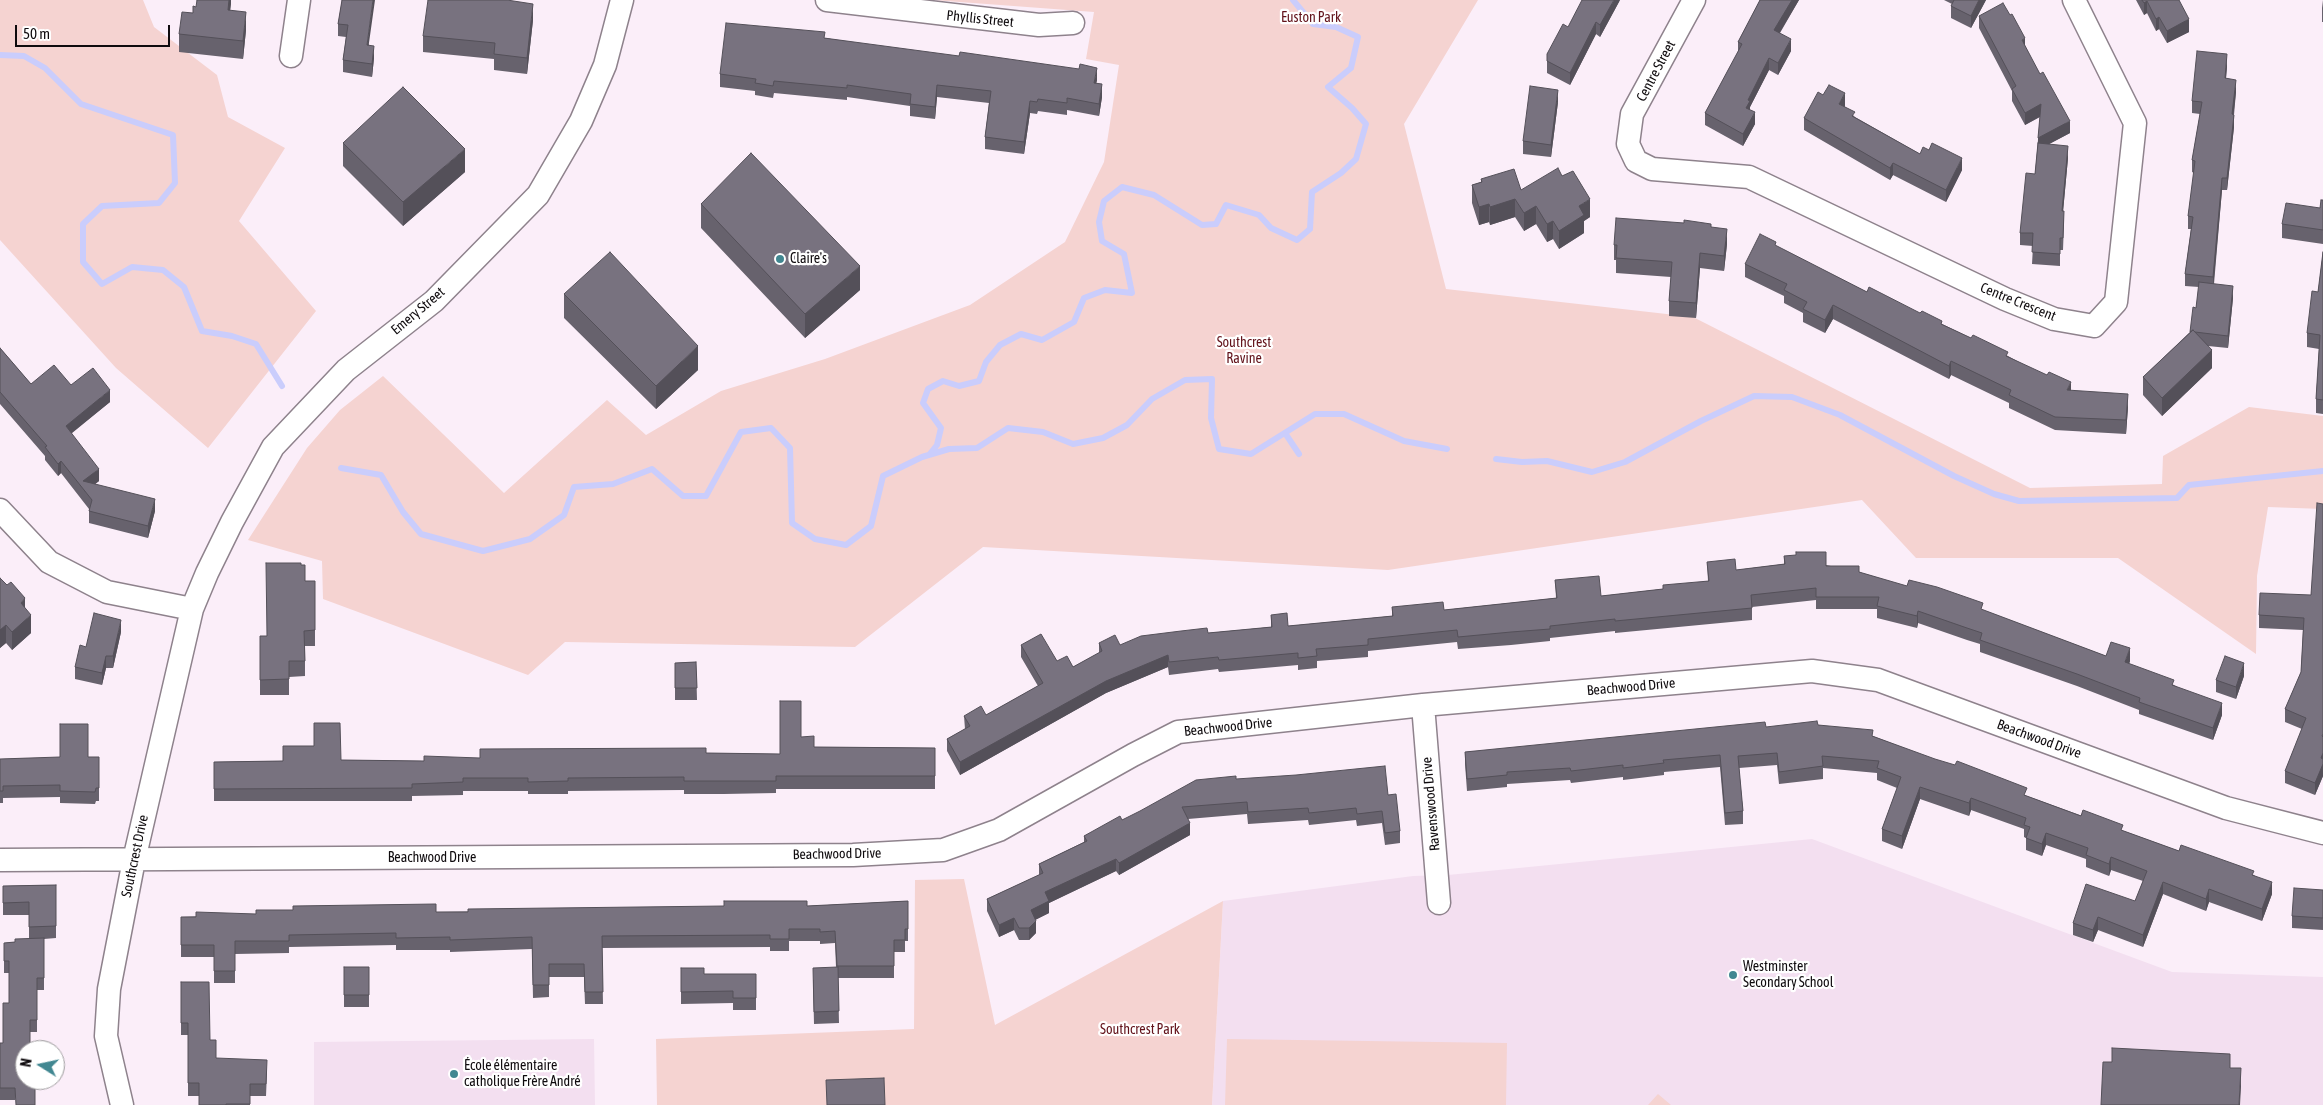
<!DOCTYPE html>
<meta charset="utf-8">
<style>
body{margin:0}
#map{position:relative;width:2323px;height:1105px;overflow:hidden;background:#fbeef9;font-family:"Asap Condensed",sans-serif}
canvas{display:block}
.north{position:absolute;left:15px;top:1040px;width:50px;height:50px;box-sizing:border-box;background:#fff;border:1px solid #9f9d9f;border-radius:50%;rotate:280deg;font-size:14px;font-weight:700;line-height:20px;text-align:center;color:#0f0b0e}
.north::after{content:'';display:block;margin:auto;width:18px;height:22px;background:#418791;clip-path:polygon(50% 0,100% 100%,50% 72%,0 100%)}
.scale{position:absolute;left:15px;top:25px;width:155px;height:22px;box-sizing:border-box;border:2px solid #0f0b0e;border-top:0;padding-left:6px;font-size:15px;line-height:18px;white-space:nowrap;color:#0f0b0e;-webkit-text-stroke:4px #fff;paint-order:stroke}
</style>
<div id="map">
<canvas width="2323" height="1105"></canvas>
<div class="north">N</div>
<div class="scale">50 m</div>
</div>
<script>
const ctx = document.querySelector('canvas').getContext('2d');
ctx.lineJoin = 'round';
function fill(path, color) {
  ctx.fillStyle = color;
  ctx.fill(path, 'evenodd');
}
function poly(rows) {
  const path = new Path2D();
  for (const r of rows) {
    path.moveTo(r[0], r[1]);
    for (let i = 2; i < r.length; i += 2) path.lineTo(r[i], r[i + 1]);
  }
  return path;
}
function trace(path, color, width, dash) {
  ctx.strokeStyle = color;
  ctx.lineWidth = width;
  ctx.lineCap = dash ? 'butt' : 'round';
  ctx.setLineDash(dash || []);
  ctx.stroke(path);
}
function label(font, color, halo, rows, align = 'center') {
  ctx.font = font + ' "Asap Condensed",sans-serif';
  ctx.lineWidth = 4.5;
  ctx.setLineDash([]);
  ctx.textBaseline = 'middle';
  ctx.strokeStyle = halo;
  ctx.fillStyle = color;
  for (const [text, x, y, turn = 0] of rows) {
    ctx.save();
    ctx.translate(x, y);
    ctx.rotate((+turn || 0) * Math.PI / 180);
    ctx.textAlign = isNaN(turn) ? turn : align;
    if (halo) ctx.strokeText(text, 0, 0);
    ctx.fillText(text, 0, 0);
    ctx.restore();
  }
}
fill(poly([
 [1812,839,2172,972,2323,977,2323,1105,1212,1105,1223,901,1413,876,1448,875],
 [594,1039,595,1105,314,1105,314,1042]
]), '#f3dff0');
fill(poly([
 [0,0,143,0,154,27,217,75,228,117,285,148,239,221,316,311,208,448,116,368,0,240],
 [933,0,1478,0,1404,124,1446,289,1693,317,2030,488,2162,484,2163,456,2249,407,2323,416,2323,509,2268,507,2257,576,2256,654,2118,558,1916,558,1862,500,1388,570,983,547,855,647,565,642,528,675,323,599,322,561,248,540,307,448,340,410,383,376,504,493,607,400,646,435,721,391,825,359,970,305,1065,242,1104,162,1119,65,1086,59,1094,12],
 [964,879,995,1025,1223,901,1212,1105,657,1105,656,1039,914,1029,915,880],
 [1227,1039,1507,1043,1506,1105,1225,1105],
 [1658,1094,1671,1105,1648,1105]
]), '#f5d3d1');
trace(poly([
 [0,55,24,56,45,68,81,104,173,135,175,183,159,203,102,206,83,224,83,262,102,284,132,267,163,270,184,287,202,331,232,336,256,344,282,386],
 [1285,433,1299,454],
 [929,455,937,445,941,428,923,403,928,389,943,381,959,386,979,381,986,362,1000,345,1021,334,1042,340,1074,322,1084,298,1105,290,1132,293,1124,254,1102,241,1099,222,1104,201,1122,187,1154,195,1202,225,1216,224,1226,205,1259,215,1271,228,1297,240,1310,229,1312,192,1341,173,1356,159,1366,124,1352,108,1328,87,1351,68,1358,37,1336,27,1313,24,1293,0],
 [1496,459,1522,462,1547,461,1592,472,1625,462,1701,421,1754,396,1792,397,1840,415,1954,476,1994,494,2019,501,2177,498,2189,485,2323,471],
 [341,468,381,475,403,512,421,534,483,551,530,539,564,515,574,487,613,484,652,469,683,496,706,496,741,432,771,428,790,448,792,523,815,539,846,545,871,526,883,476,922,457,949,449,977,448,1008,428,1043,432,1073,444,1103,438,1127,425,1152,399,1185,380,1212,379,1211,418,1219,449,1251,454,1315,414,1344,414,1404,441,1447,449]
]), '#cacdfc', 6);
const minor = poly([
 [827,0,1039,25,1073,23],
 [1694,0,1632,114,1628,144,1636,161,1652,169,1749,177,2005,299,2054,319,2094,326,2116,302,2135,123,2074,0],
 [291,56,299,0],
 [0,510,49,562,107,592,192,609],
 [1423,705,1439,903],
 [0,860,853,855,943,850,999,830,1133,755,1178,732,1423,705,1812,671,1878,680,2226,808,2323,833],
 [122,1105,106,1036,109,989,134,860,192,609,207,573,232,522,273,447,346,370,434,301,538,195,581,121,605,65,622,0]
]);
trace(minor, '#8e828c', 25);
trace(minor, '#fff', 22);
fill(poly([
 [231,0,230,10,246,30,243,59,179,52,179,34,193,13,196,7],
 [342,0,369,45,374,58,372,77,343,72,343,60,346,37,338,36,338,24],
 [1620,0,1600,37,1596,34,1570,85,1547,73,1547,54,1568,27],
 [1760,0,1799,0,1780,33,1791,51,1778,75,1769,70,1750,107,1750,110,1755,124,1743,146,1705,125,1705,113,1738,52,1738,42],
 [1944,0,1986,0,1971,28,1951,18,1951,6,1952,4],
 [2136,0,2179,0,2189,32,2167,43,2159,29,2156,31,2147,13,2144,15],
 [2323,0,2323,22,2322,22,2322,8],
 [1979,16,2025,46,2070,133,2049,144,2068,158,2063,211,2064,223,2063,250,2060,250,2060,266,2032,264,2033,246,2020,245,2020,233,2035,174,2040,117,2025,125,2012,101,2012,91,1979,28],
 [533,20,527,74,494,70,494,59,423,52,423,36],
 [825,38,1097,80,1096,83,1102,97,1099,116,1067,110,1067,115,1038,111,1037,114,1030,113,1024,154,985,149,985,137,989,103,937,97,935,119,910,116,910,106,847,97,847,100,774,93,773,98,755,95,755,91,720,87,720,74],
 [2227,66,2226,78,2236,92,2234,115,2234,127,2227,190,2222,190,2214,284,2233,298,2228,348,2208,346,2212,368,2162,416,2143,395,2143,377,2190,332,2196,308,2199,287,2185,286,2185,274,2191,229,2188,229,2188,216,2194,173,2192,172,2192,160,2200,114,2192,113,2192,101],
 [1823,95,1845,106,1845,107,1855,117,1920,154,1962,170,1946,202,1893,175,1890,180,1804,130,1804,118],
 [1558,102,1551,157,1523,154,1523,141],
 [343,143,465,172,403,226,343,166],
 [1562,176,1590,217,1584,221,1584,233,1559,249,1553,239,1547,242,1536,224,1524,231,1515,217,1490,225,1489,222,1479,225,1472,203,1472,185,1481,182,1481,179,1521,190],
 [2323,200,2323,244,2282,238,2282,224,2320,208],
 [701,204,860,290,805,338,701,228],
 [1711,227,1727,244,1724,271,1700,268,1696,318,1669,316,1669,301,1671,277,1616,273,1616,260,1614,260,1614,245],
 [1776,246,1867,292,1942,324,2008,356,2071,391,2128,407,2126,434,2055,430,2009,408,2009,403,1951,375,1949,379,1833,319,1825,333,1803,322,1803,313,1784,303,1784,296,1745,277,1745,264],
 [2323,252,2323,414,2316,413,2316,399,2319,349,2307,347,2307,333,2318,292],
 [564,294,698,370,656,409,564,318],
 [0,348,31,384,71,385,110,402,71,433,99,481,95,484,155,511,148,538,89,523,89,509,61,473,58,476,45,460,45,456,0,404],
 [2323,504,2323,776,2315,795,2285,783,2285,771,2302,729,2285,722,2285,709,2301,672,2303,630,2259,628,2259,615,2311,595],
 [1784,556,1859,572,1983,610,2106,656,2130,661,2129,664,2174,685,2222,715,2213,740,2139,714,2139,710,2077,686,1980,652,1980,644,1967,640,1918,623,1917,628,1877,618,1877,609,1816,609,1816,600,1752,607,1752,620,1615,633,1615,631,1550,638,1550,641,1511,645,1458,649,1457,642,1368,651,1368,657,1317,661,1317,668,1298,670,1298,665,1219,672,1218,669,1169,675,1168,667,1106,693,960,775,947,751,947,739,965,729,964,716,986,715,1038,686,1021,657,1021,645,1057,661,1073,667,1099,653,1099,643,1120,645,1208,633,1271,627,1271,615,1288,626,1392,616,1392,607,1444,610,1556,598,1555,580,1601,596,1663,589,1708,581,1707,562,1736,570,1784,564],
 [301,565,305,581,315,581,315,646,305,646,305,676,289,677,289,695,260,695,260,636,267,636],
 [0,578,25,608,31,633,12,650,6,643,0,648],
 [121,632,113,668,106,668,102,685,75,679,75,667,86,647],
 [696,662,697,700,675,700,675,663],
 [2244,676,2236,699,2216,692,2216,680],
 [1818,725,1873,736,2027,796,2179,851,2254,875,2272,894,2262,921,2209,902,2206,911,2163,894,2143,947,2098,930,2093,942,2073,935,2073,923,2135,901,2143,881,2111,870,2109,876,2086,867,2086,859,2046,845,2042,856,2026,850,2026,838,2024,837,2024,829,1971,810,1969,816,1920,799,1902,849,1882,841,1882,829,1897,788,1877,780,1877,773,1823,768,1823,779,1779,784,1777,765,1739,768,1743,811,1743,824,1725,825,1720,767,1664,772,1664,775,1623,780,1623,777,1571,783,1570,780,1507,784,1507,787,1467,791,1465,764,1465,752,1766,727],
 [801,737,814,747,935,748,935,789,776,789,776,793,724,794,684,794,684,790,568,791,568,794,528,794,528,791,463,791,463,795,412,796,412,801,214,801,214,762,341,760,424,761,480,758,706,753,780,754],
 [88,757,99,757,99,801,96,801,95,804,60,803,60,797,3,798,3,803,0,803,0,759],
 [1236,779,1388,795,1400,831,1400,843,1385,845,1382,823,1357,826,1356,820,1309,825,1308,820,1248,824,1247,814,1188,819,1190,835,1119,875,1116,871,1049,903,1049,913,1035,920,1036,933,1029,940,1019,940,1014,930,999,937,987,911,987,899,1039,875,1039,864,1084,842,1084,836,1122,820],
 [56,885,56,938,44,939,44,990,37,990,37,1032,30,1032,15,1100,0,1100,0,1043,3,1043,9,1003,9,973,4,973,4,943,15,942,29,938,29,915,3,915,3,886],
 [2323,890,2323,930,2292,928,2292,916],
 [908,901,908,941,905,941,905,952,894,952,894,978,838,978,839,1023,814,1024,813,980,836,967,835,943,820,944,820,941,789,941,789,951,770,951,770,947,602,948,603,1004,585,1004,584,977,549,977,549,997,533,998,532,949,450,952,450,950,396,950,396,945,289,947,289,953,235,954,235,983,214,983,214,957,181,957,181,917,256,914,436,912,807,906],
 [344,967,369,967,369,1007,344,1007],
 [681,968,704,974,756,974,756,1010,733,1010,733,1003,681,1004],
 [181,982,210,1040,216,1058,267,1072,266,1096,250,1096,250,1105,199,1105,199,1096,188,1096,188,1035,181,1035]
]), '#67626d');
fill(poly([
 [229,0,231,0,231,4,228,28,228,10],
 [373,0,375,0,367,57,367,45],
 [1614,0,1620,0,1600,37,1600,25],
 [1792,0,1799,0,1774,42,1774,30],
 [1979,0,1986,0,1971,28,1971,16],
 [2147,1,2147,13,2144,15,2144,3],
 [533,4,533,20,527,74,527,58],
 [246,12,246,30,243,59,243,41],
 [2159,17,2159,29,2156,31,2156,19],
 [2189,19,2189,32,2167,43,2167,31],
 [1596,22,1596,34,1570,85,1570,73],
 [2025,38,2025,50,2022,40],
 [1791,39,1791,51,1778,75,1778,63],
 [374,46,374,58,372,77,372,64],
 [2227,54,2227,66,2225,90,2225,78],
 [1769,58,1769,70,1750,107,1750,113,1746,108,1748,100],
 [1097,68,1097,80,1094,95,1094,83],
 [2236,80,2236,92,2232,127,2232,114],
 [1102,84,1102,97,1099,116,1099,104],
 [937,85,937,97,935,119,935,107],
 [1558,90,1558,102,1551,157,1551,145],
 [1845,93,1845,106,1839,116,1839,104],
 [1030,101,1030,113,1024,154,1024,142],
 [2041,104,2041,116,2025,125,2025,113],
 [1755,112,1755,124,1743,146,1743,134],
 [2234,115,2234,127,2227,190,2227,178],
 [2070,121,2070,133,2038,150,2038,138],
 [2068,146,2068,158,2062,223,2062,211],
 [465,149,465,172,403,226,403,202],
 [1962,158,1962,170,1946,202,1946,190],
 [1893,163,1893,175,1890,180,1890,168],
 [2222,178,2222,190,2213,289,2213,277],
 [1515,199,1515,217,1490,225,1490,207],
 [1590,199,1590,217,1584,221,1584,233,1559,249,1559,231,1579,206],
 [1489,204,1489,222,1479,225,1479,207],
 [1536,206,1536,224,1524,231,1524,213],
 [1553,221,1553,239,1547,242,1547,224],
 [1727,229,1727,244,1724,271,1724,256],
 [1700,253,1700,268,1696,318,1696,303],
 [860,266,860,290,805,338,805,314],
 [2233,286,2233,298,2228,348,2228,336],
 [1833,305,1833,319,1825,333,1825,320],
 [698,346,698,370,656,409,656,386],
 [2212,350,2212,368,2162,416,2162,398],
 [1951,361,1951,375,1949,379,1949,366],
 [2071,382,2071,395,2067,390],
 [110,390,110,402,66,438,66,426],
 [2128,394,2128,407,2126,434,2126,420],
 [61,461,61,473,58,476,58,464],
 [99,469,99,481,85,492,83,481],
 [155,499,155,511,148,538,148,526],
 [25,598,25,616,21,603],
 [1918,611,1918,623,1917,628,1917,616],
 [31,615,31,633,12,650,12,632],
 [121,620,121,632,113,668,113,656],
 [6,625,6,643,0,648,0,630],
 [2130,648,2130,661,2125,674,2125,662],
 [1168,655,1168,667,1106,693,960,775,960,762,1106,681],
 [106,656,106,668,102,685,102,673],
 [2244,663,2244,676,2236,699,2236,687],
 [2222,703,2222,715,2213,740,2213,728],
 [2323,753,2323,776,2315,795,2315,783,2321,758],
 [1920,787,1920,799,1902,849,1902,836],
 [1971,798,1971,810,1969,816,1969,803],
 [1190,823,1190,835,1119,875,1119,863],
 [2046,833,2046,845,2042,856,2042,844],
 [2111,857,2111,870,2109,876,2109,864],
 [1116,859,1116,871,1049,903,1049,913,1031,922,1031,910,1045,892],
 [2163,882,2163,894,2143,947,2143,935],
 [2272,882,2272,894,2262,921,2262,909],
 [2209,889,2209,902,2206,911,2206,899],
 [2098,917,2098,930,2093,942,2093,930],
 [1014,918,1014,930,999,937,999,925],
 [1036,921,1036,933,1029,940,1029,928],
 [2241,1068,2241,1086,2240,1105,2239,1105]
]), '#545059');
const building = poly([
 [197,0,229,0,228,10,246,12,243,41,179,34,182,12,193,13,193,6,196,7,197,0],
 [342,0,373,0,367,45,374,46,372,64,343,60,348,25,338,24,342,0],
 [428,0,507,0,533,4,527,58,494,54,495,43,423,36,428,0],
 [1582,0,1614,0,1600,25,1596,22,1570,73,1547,61,1547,54,1563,24,1568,27,1582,0],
 [1760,0,1792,0,1774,30,1791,39,1778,63,1769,58,1748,100,1750,101,1746,108,1755,112,1743,134,1705,113,1742,44,1738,42,1760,0],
 [1954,0,1979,0,1971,16,1951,6,1954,0],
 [2142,0,2179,0,2189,19,2167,31,2159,17,2156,19,2147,1,2144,3,2142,0],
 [2003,3,2010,15,2012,14,2025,38,2022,40,2040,74,2043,72,2070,121,2038,138,2041,104,2025,113,2012,89,2016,86,1979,16,2003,3],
 [726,23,825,32,824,38,959,56,960,52,1079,69,1080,64,1097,68,1094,83,1102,84,1099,104,1067,98,1067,103,1038,99,1037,102,1030,101,1024,142,985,137,991,91,937,85,935,107,910,104,911,94,847,85,847,88,774,81,773,86,755,83,756,79,720,74,726,23],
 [2197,51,2227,54,2225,78,2236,80,2232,114,2234,115,2227,178,2222,178,2213,277,2185,274,2193,217,2188,216,2195,161,2192,160,2202,102,2192,101,2197,51],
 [1829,85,1845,93,1839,104,1855,112,1852,116,1920,154,1923,147,1929,150,1932,143,1962,158,1946,190,1893,163,1890,168,1804,118,1818,92,1823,95,1829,85],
 [1530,86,1558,90,1551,145,1523,141,1530,86],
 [403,87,465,149,403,202,343,143,403,87],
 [2038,143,2068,146,2062,211,2064,211,2063,238,2060,238,2060,254,2032,252,2033,233,2020,233,2026,173,2035,174,2038,143],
 [751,153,860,266,805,314,701,204,751,153],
 [1558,168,1562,176,1573,171,1590,199,1579,206,1584,215,1559,231,1553,221,1547,224,1536,206,1524,213,1515,199,1490,207,1489,204,1479,207,1472,185,1482,182,1481,179,1514,169,1521,190,1558,168],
 [2321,200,2323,200,2323,230,2282,224,2286,203,2320,208,2321,200],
 [1616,218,1684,223,1684,220,1711,224,1711,227,1727,229,1724,256,1700,253,1696,303,1669,301,1672,262,1616,258,1617,245,1614,245,1616,218],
 [1760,234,1776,242,1775,245,1867,292,1869,287,1920,313,1922,311,1942,321,1941,324,1971,338,1973,335,2008,352,2006,356,2047,375,2049,372,2071,382,2067,390,2128,394,2126,420,2055,417,2009,395,2011,390,1951,361,1949,366,1833,305,1825,320,1803,309,1807,302,1784,290,1787,284,1745,264,1760,234],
 [610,252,698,346,656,386,564,294,610,252],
 [2323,252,2323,400,2316,399,2320,335,2307,333,2312,291,2318,292,2323,252],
 [2199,282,2233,286,2228,336,2195,332,2193,330,2190,332,2193,307,2196,308,2199,282],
 [2193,330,2212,350,2162,398,2143,377,2193,330],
 [0,348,31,384,54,365,71,385,93,368,110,390,66,426,99,469,83,481,155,499,148,526,89,511,92,500,61,461,58,464,45,447,47,446,0,392,0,348],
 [2317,503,2323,504,2323,734,2322,736,2323,737,2323,753,2321,758,2323,759,2323,764,2315,783,2285,771,2306,718,2285,709,2301,672,2304,618,2259,615,2260,593,2311,595,2317,503],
 [1796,552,1826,552,1826,566,1859,566,1859,572,1907,586,1909,580,1937,587,1983,603,1981,609,2106,656,2111,642,2130,648,2125,662,2174,680,2172,685,2222,703,2213,728,2139,702,2140,698,2077,674,1980,640,1982,633,1967,628,1918,611,1917,616,1877,606,1879,597,1816,597,1816,588,1751,595,1752,608,1615,621,1615,619,1550,626,1550,629,1511,632,1458,637,1457,630,1368,639,1368,645,1316,649,1317,656,1298,658,1298,653,1219,660,1218,657,1169,662,1168,655,1106,681,960,762,947,739,970,726,964,716,981,706,986,715,1043,683,1021,645,1041,634,1057,661,1067,656,1073,667,1102,651,1099,643,1115,635,1120,645,1141,636,1181,631,1207,628,1208,633,1272,627,1271,615,1287,613,1288,626,1393,616,1392,607,1443,602,1444,610,1557,598,1555,580,1599,576,1601,596,1663,589,1663,585,1709,581,1707,562,1735,559,1736,570,1785,564,1784,556,1796,555,1796,552],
 [266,563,301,563,301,565,305,565,305,581,315,581,315,630,304,631,305,661,289,661,289,679,260,680,260,636,267,636,266,563],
 [0,578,7,585,11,582,25,598,21,603,31,615,12,632,6,625,0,630,0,578],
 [94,613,121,620,113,656,106,656,102,673,75,667,80,645,86,647,94,613],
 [2225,656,2244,663,2236,687,2216,680,2225,656],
 [696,662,697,688,675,688,675,663,696,662],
 [780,701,801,701,801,737,814,736,814,747,935,748,935,776,776,776,776,781,684,781,684,777,568,778,568,781,528,782,528,778,463,778,463,782,412,784,412,788,214,789,214,762,283,761,283,746,314,746,314,723,340,723,341,760,424,761,424,756,480,758,480,749,706,748,706,753,780,754,780,701],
 [1817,721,1818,725,1873,730,1872,736,1935,759,1955,765,1957,761,2027,788,2024,795,2081,816,2083,810,2123,825,2121,830,2179,851,2181,845,2254,871,2252,875,2272,882,2262,909,2209,889,2206,899,2163,882,2143,935,2098,917,2093,930,2073,923,2086,884,2135,901,2147,871,2111,857,2109,864,2086,855,2088,848,2046,833,2042,844,2026,838,2030,827,2024,825,2026,818,1971,798,1969,803,1920,787,1902,836,1882,829,1901,777,1877,768,1879,761,1822,756,1823,766,1779,772,1777,753,1738,756,1743,811,1725,813,1720,755,1663,760,1664,763,1623,768,1623,765,1571,771,1570,768,1507,772,1507,775,1467,779,1465,752,1765,722,1766,727,1817,721],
 [60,724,88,724,88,757,99,757,99,788,96,788,95,792,60,791,60,785,3,786,3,791,0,791,0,759,60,757,60,724],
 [1385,766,1388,795,1396,794,1400,831,1385,833,1382,811,1357,814,1356,808,1309,813,1308,808,1248,812,1247,802,1182,807,1190,823,1119,863,1116,859,1045,892,1049,901,1031,910,1036,921,1029,928,1019,928,1014,918,999,925,987,899,1043,873,1039,864,1087,841,1084,836,1120,816,1122,820,1140,811,1196,780,1236,776,1236,779,1296,775,1385,766],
 [56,885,56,926,29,927,29,902,3,903,3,886,56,885],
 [2294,888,2323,890,2323,918,2292,916,2294,888],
 [724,901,807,901,807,906,908,901,908,929,905,929,905,940,894,940,894,966,837,966,835,931,820,932,820,929,789,929,789,939,770,939,770,935,602,936,603,992,585,992,584,964,549,964,549,985,533,985,532,937,450,940,450,937,396,938,396,933,289,935,289,941,235,941,235,971,214,971,214,945,181,945,181,917,196,917,196,912,256,914,256,910,293,910,293,906,436,904,436,912,468,912,468,909,724,906,724,901],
 [44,938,44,978,37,978,37,1020,30,1020,30,1050,25,1050,25,1080,35,1080,35,1105,16,1105,15,1088,0,1088,0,1043,3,1043,3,1003,9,1003,9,961,4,961,4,943,15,942,15,939,44,938],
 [344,967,369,967,369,995,344,995,344,967],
 [838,967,839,1011,814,1012,813,968,838,967],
 [681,968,704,968,704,974,756,974,756,998,733,998,733,991,681,992,681,968],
 [181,982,209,982,210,1040,216,1040,216,1058,267,1060,266,1084,250,1084,250,1104,226,1104,226,1105,199,1105,199,1083,188,1083,188,1023,181,1023,181,982],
 [2112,1048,2230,1054,2230,1068,2241,1068,2239,1105,2101,1105,2103,1062,2112,1062,2112,1048],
 [884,1078,885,1105,827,1105,826,1080,884,1078]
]);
fill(building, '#78727f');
trace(building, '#545059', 1);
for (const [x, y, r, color] of [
 [780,259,5,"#418791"],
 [1733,975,5,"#418791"],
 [454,1074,5,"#418791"]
]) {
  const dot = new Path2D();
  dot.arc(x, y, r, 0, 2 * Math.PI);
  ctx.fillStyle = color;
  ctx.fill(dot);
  trace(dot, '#fff', 2);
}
label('14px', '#62121a', '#fff', [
 ["Euston Park",1311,18],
 ["Southcrest",1244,343],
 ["Ravine",1244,359],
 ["Southcrest Park",1140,1030]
]);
label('14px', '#0f0b0e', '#fff', [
 ["Phyllis Street",980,19,6],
 ["Centre Street",1656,71,-62],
 ["Centre Crescent",2018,302,22],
 ["Emery Street",418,311,-40],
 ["Beachwood Drive",1631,687,-5],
 ["Beachwood Drive",1228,727,-6],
 ["Beachwood Drive",2039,739,20],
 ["Ravenswood Drive",1431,804,-95],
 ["Beachwood Drive",837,854,-1],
 ["Southcrest Drive",135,856,-78],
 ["Beachwood Drive",432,858]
]);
label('14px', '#0f0b0e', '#fff', [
 ["Claire's",790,259],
 ["Westminster",1743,967],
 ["Secondary School",1743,983],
 ["École élémentaire",464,1066],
 ["catholique Frère André",464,1082]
], 'left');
</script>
